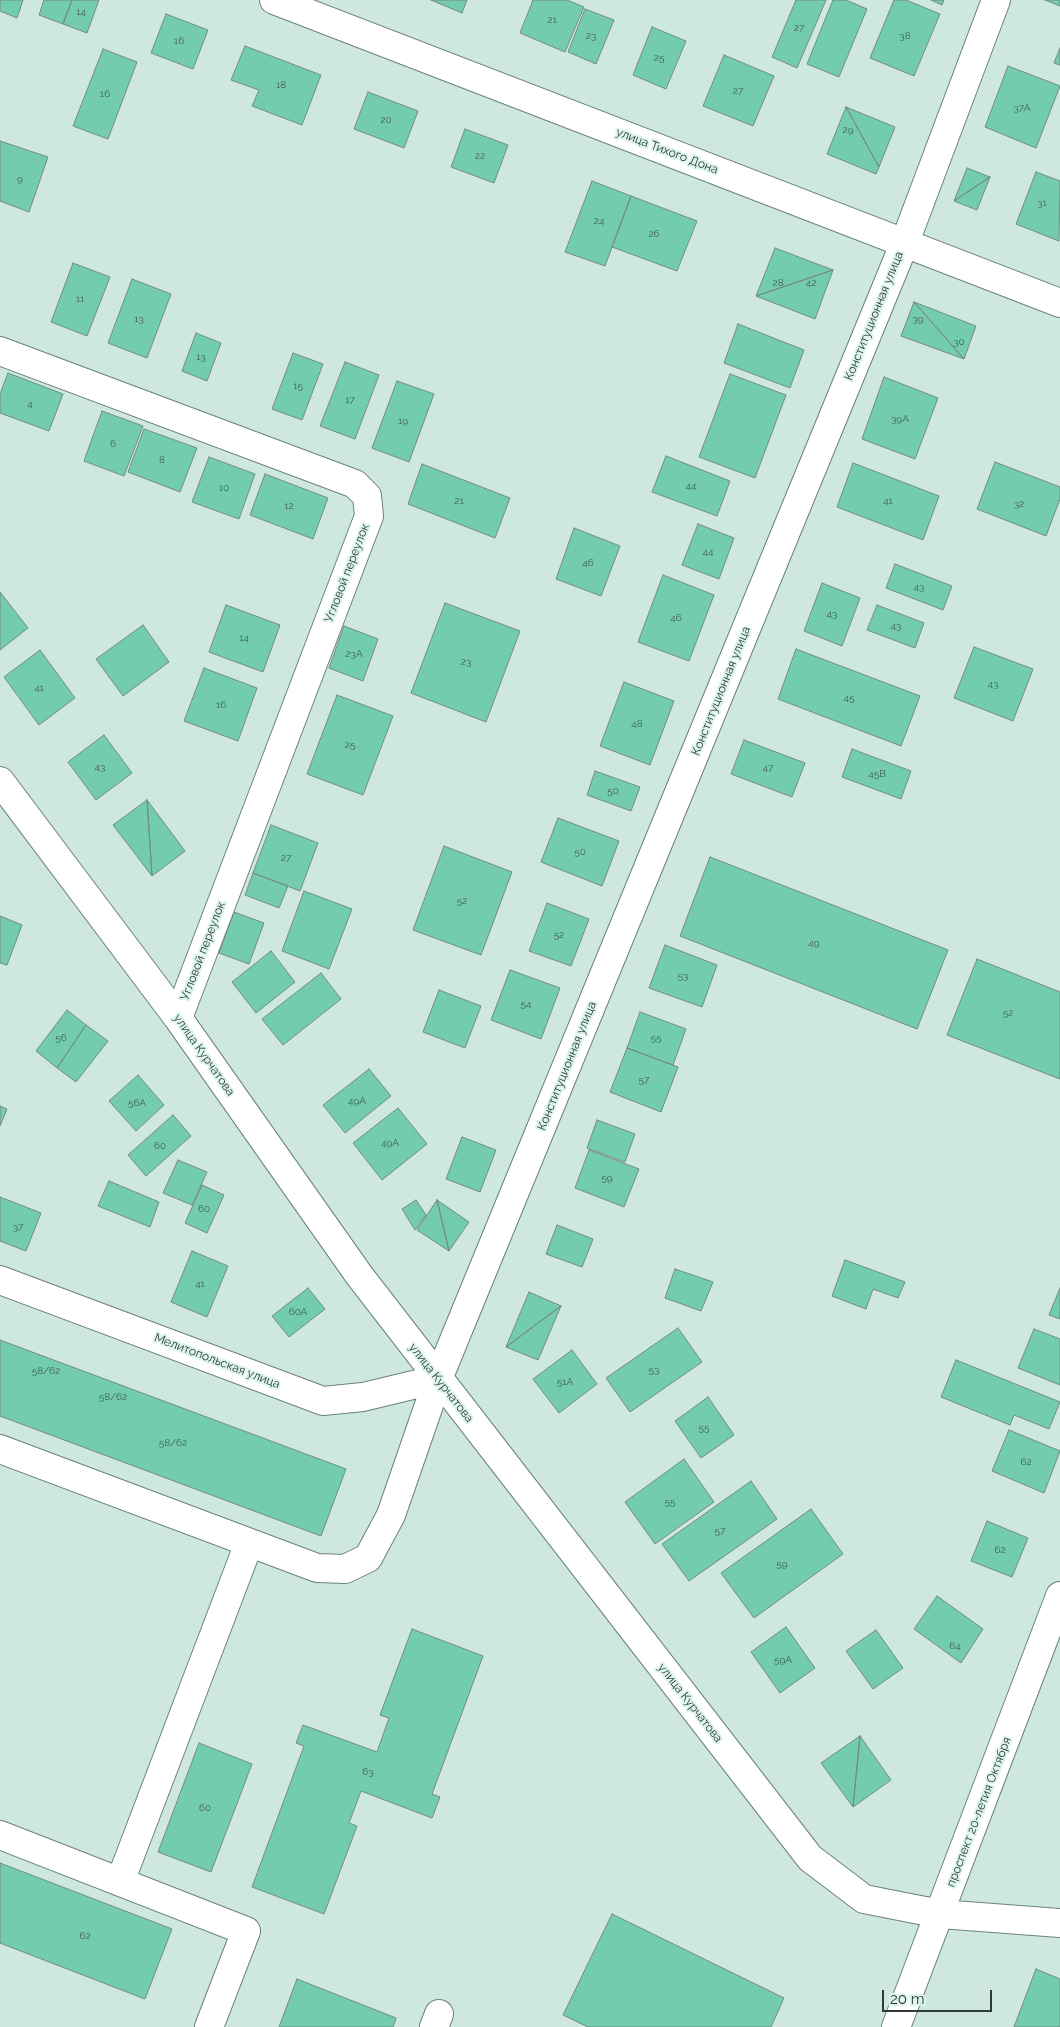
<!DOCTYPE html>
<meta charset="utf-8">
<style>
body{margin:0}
#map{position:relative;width:1060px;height:2027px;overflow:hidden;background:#cfe8dd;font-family:Raleway,sans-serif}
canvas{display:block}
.scale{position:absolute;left:882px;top:1990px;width:110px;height:22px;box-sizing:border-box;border:2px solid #2f3935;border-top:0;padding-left:6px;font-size:15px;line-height:18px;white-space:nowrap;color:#2f3935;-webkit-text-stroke:4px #dcf5eb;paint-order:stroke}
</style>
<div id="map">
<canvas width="1060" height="2027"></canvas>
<div class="scale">20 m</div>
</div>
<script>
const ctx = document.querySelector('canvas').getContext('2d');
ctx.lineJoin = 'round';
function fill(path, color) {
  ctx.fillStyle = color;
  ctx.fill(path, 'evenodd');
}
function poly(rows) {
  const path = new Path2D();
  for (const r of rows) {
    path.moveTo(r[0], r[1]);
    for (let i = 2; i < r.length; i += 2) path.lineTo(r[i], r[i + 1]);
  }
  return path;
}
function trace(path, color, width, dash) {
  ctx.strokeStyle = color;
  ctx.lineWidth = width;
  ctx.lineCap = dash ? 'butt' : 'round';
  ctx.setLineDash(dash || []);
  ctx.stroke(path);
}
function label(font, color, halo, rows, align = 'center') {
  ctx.font = font + ' Raleway,sans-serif';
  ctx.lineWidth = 4;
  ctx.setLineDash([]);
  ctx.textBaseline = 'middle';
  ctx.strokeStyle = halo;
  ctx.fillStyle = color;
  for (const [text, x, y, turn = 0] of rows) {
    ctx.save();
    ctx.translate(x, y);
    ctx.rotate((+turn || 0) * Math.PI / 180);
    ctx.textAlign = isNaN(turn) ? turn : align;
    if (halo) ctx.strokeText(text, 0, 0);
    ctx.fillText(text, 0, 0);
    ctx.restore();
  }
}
const building = poly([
 [0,0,23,0,17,18,0,11,0,0],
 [44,0,72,0,63,24,39,15,44,0],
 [72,0,99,0,87,33,63,24,72,0],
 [431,0,467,0,462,13,431,0],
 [533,0,567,0,584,7,565,52,520,33,533,0],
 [796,0,826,0,797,68,772,57,796,0],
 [833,0,846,0,867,9,839,77,807,64,833,0],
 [894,0,906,0,940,14,914,76,870,58,894,0],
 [931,0,944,0,942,5,931,0],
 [1045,0,1060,0,1060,6,1045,0],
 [585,9,614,20,596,64,568,52,585,9],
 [166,14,208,30,193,69,151,53,166,14],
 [652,27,686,41,666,89,633,75,652,27],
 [245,46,321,75,302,125,252,106,259,90,231,80,245,46],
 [1060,48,1060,65,1054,63,1060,48],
 [103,49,137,62,108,139,73,126,103,49],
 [724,55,774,76,753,126,703,106,724,55],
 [1008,66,1060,86,1036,148,985,127,1008,66],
 [368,92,418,111,404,148,354,129,368,92],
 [846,107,879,167,876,174,827,154,846,107],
 [846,107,895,127,879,167,846,107],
 [465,129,508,145,494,183,451,167,465,129],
 [0,141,48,157,29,212,0,201,0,141],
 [967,168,990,177,954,201,967,168],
 [1036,172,1060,181,1059,241,1016,224,1036,172],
 [990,177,977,210,954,201,990,177],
 [592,181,631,196,605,266,565,252,592,181],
 [631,196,697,221,677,271,612,247,631,196],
 [775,248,833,270,756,296,775,248],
 [73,263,110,277,87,336,51,322,73,263],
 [833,270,815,319,756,296,833,270],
 [132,279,171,294,147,358,108,343,132,279],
 [914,302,976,326,964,359,914,302],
 [914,302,964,359,901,336,914,302],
 [738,324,804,350,790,388,724,363,738,324],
 [196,333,221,343,207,381,182,371,196,333],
 [293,353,323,364,302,420,272,409,293,353],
 [345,362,379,375,355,439,320,426,345,362],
 [8,373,63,394,49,431,0,413,0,394,8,373],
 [730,374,786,395,755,478,699,457,730,374],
 [884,377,938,398,915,459,862,439,884,377],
 [397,381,434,394,409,462,372,448,397,381],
 [102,411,143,426,124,476,84,461,102,411],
 [144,429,197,448,180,492,128,472,144,429],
 [666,456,730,481,717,516,652,492,666,456],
 [209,457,255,474,239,519,192,502,209,457],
 [995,462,1060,487,1060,499,1046,536,977,509,995,462],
 [853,463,939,496,923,540,837,507,853,463],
 [422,464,510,498,495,538,408,504,422,464],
 [265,474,328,498,313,539,250,515,265,474],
 [698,524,734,538,719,579,682,565,698,524],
 [574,528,620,546,601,596,556,579,574,528],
 [895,564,952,586,943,610,886,588,895,564],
 [663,575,714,595,689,661,638,642,663,575],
 [822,583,860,598,842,646,804,631,822,583],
 [0,592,28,628,0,650,0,592],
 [445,603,520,631,486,722,411,693,445,603],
 [226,605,280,625,263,672,209,652,226,605],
 [877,605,924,623,915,648,867,630,877,605],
 [143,625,169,662,123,696,96,659,143,625],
 [344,626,378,639,363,681,329,668,344,626],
 [974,647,1033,669,1013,721,954,698,974,647],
 [796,649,920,696,901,746,778,699,796,649],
 [40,650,75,698,39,725,4,677,40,650],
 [204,668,257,688,238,741,184,721,204,668],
 [624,682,674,701,650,765,600,746,624,682],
 [337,695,393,716,363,795,307,774,337,695],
 [104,735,132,773,96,800,68,762,104,735],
 [744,740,805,763,792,797,731,774,744,740],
 [852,749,911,771,901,799,842,777,852,749],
 [595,771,640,787,631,811,587,795,595,771],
 [147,800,185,851,152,876,147,800],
 [147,800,152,876,113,825,147,800],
 [558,818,619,841,602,886,541,862,558,818],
 [271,825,318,843,300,891,253,873,271,825],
 [444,846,512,872,481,955,413,930,444,846],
 [710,857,948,950,917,1029,680,936,710,857],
 [253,873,288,886,279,908,245,895,253,873],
 [304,891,352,909,329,969,282,951,304,891],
 [547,903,589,919,571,966,529,951,547,903],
 [234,912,264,923,249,964,219,953,234,912],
 [0,916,22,925,7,965,0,963,0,916],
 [665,945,717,965,702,1007,649,988,665,945],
 [271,951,295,982,256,1013,232,982,271,951],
 [977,959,1060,992,1060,1079,947,1035,977,959],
 [510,970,560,988,541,1039,491,1020,510,970],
 [321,973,341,999,283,1045,262,1019,321,973],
 [439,990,481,1006,465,1048,423,1032,439,990],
 [67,1010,86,1025,57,1068,36,1051,67,1010],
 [640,1012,686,1029,673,1065,627,1048,640,1012],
 [86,1025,108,1041,76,1082,57,1068,86,1025],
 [627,1048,678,1067,661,1112,610,1092,627,1048],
 [369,1069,391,1096,345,1133,323,1105,369,1069],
 [138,1075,164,1105,136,1131,109,1101,138,1075],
 [0,1106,7,1109,0,1126,0,1106],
 [398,1108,427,1144,382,1180,353,1143,398,1108],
 [173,1115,191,1136,146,1176,128,1155,173,1115],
 [597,1120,635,1134,625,1162,587,1148,597,1120],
 [462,1137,496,1150,480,1192,446,1179,462,1137],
 [589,1150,639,1169,624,1207,575,1188,589,1150],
 [178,1160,207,1172,192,1205,163,1193,178,1160],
 [109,1181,159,1202,150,1227,98,1206,109,1181],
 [202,1185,224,1195,207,1233,185,1223,202,1185],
 [0,1197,41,1213,26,1251,0,1241,0,1197],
 [416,1200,426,1215,415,1230,402,1209,416,1200],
 [437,1200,469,1222,449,1251,437,1200],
 [437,1200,449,1251,417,1230,437,1200],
 [557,1225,593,1239,582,1267,546,1254,557,1225],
 [192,1251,228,1266,207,1317,171,1302,192,1251],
 [845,1260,905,1282,898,1298,873,1289,866,1309,832,1296,845,1260],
 [675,1269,713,1282,701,1311,665,1298,675,1269],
 [308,1288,325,1309,289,1337,272,1316,308,1288],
 [1060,1288,1060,1319,1049,1315,1060,1288],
 [529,1292,561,1306,506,1347,529,1292],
 [561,1306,538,1360,506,1347,561,1306],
 [678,1328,702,1362,630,1412,606,1378,678,1328],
 [1034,1329,1060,1339,1060,1385,1018,1368,1034,1329],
 [0,1340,346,1469,321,1536,0,1416,0,1340],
 [572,1350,597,1384,559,1413,533,1379,572,1350],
 [956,1360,1060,1402,1049,1429,1014,1415,1010,1425,941,1397,956,1360],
 [708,1397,734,1435,701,1458,675,1421,708,1397],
 [1009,1430,1060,1451,1044,1493,992,1471,1009,1430],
 [684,1459,714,1502,655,1544,625,1502,684,1459],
 [751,1481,777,1519,689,1581,662,1544,751,1481],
 [811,1509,843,1554,754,1618,721,1573,811,1509],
 [987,1521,1028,1538,1012,1577,971,1561,987,1521],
 [937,1596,983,1629,961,1663,914,1629,937,1596],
 [786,1627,815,1668,780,1693,751,1652,786,1627],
 [412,1629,483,1656,432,1794,440,1797,432,1818,361,1791,349,1823,357,1826,324,1914,252,1887,304,1746,296,1743,303,1725,377,1752,389,1718,380,1715,412,1629],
 [876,1630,903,1668,873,1689,846,1651,876,1630],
 [860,1736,853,1807,821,1763,860,1736],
 [860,1736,891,1780,853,1807,860,1736],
 [199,1743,252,1764,211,1872,158,1852,199,1743],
 [0,1863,172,1929,145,1999,0,1943,0,1863],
 [612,1914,784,1998,771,2027,588,2027,563,2015,612,1914],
 [1036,1969,1060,1979,1060,2027,1014,2027,1036,1969],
 [297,1979,396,2018,393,2027,279,2027,297,1979]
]);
fill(building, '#73ccac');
trace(building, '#738b81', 1);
const minor = poly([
 [274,0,1060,303],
 [0,351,355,484,367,496,369,516,178,1018],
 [0,781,178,1018,359,1275,810,1858,864,1899,940,1914,1060,1923],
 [0,1280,323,1401,363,1397,438,1379],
 [0,1449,317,1568,345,1569,368,1558,391,1515,438,1379,905,242,996,0],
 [0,1835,246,1931,209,2027],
 [120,1882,249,1543],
 [434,2027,439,2014],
 [896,2027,1060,1596]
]);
trace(minor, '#6b8279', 30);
trace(minor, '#fff', 28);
label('10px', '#405e53', null, [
 ["14",81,12],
 ["21",552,20],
 ["27",799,28],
 ["23",591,36],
 ["38",905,36],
 ["16",179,41],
 ["25",659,58],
 ["18",281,85],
 ["27",738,91],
 ["16",105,94],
 ["37А",1022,108],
 ["20",386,120],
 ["29",848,130],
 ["22",480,156],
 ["9",20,179],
 ["31",1042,203],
 ["24",599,221],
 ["26",654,234],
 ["28",778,283],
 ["42",811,283],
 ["11",80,299],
 ["13",139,319],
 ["39",918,319],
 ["30",959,342],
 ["13",201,357],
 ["15",298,386],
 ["17",350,400],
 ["4",30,404],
 ["39А",900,419],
 ["19",403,421],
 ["6",113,444],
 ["8",162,460],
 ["44",691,486],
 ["10",224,488],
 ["21",459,501],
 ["41",888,501],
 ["32",1019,504],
 ["12",289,506],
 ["44",708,552],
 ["46",588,563],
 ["43",919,587],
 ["43",832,614],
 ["46",676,618],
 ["43",896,626],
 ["14",244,638],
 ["23А",354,654],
 ["23",466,662],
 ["43",993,684],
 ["41",39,688],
 ["45",849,698],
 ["16",221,705],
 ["48",637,724],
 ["25",350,745],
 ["43",100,767],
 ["47",768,768],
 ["45В",877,774],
 ["50",613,791],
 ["50",580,852],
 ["27",286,858],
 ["52",462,901],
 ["52",559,935],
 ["49",814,943],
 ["53",683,976],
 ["54",526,1004],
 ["52",1008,1013],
 ["56",61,1038],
 ["55",656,1038],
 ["57",644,1080],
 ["49А",357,1101],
 ["56А",137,1103],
 ["49А",390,1143],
 ["60",160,1146],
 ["59",607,1178],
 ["60",204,1209],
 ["37",18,1227],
 ["41",200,1284],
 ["60А",298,1312],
 ["53",654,1370],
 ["58/62",46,1371],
 ["51А",565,1382],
 ["58/62",113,1397],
 ["55",704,1428],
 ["58/62",173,1443],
 ["62",1026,1462],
 ["55",670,1502],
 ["57",720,1531],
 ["62",1000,1550],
 ["59",782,1564],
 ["64",955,1646],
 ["59А",783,1660],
 ["63",368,1772],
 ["60",205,1808],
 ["62",85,1936]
]);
label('12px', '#2f3935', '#dcf5eb', [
 ["улица Тихого Дона",667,151,21],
 ["Конституционная улица",874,316,-68],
 ["Угловой переулок",347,573,-69],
 ["Конституционная улица",721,691,-68],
 ["Угловой переулок",203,951,-69],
 ["улица Курчатова",204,1055,55],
 ["Конституционная улица",567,1066,-68],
 ["Мелитопольская улица",217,1361,21],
 ["улица Курчатова",441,1383,52],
 ["улица Курчатова",690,1703,52],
 ["проспект 20-летия Октября",979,1812,-69]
]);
</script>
